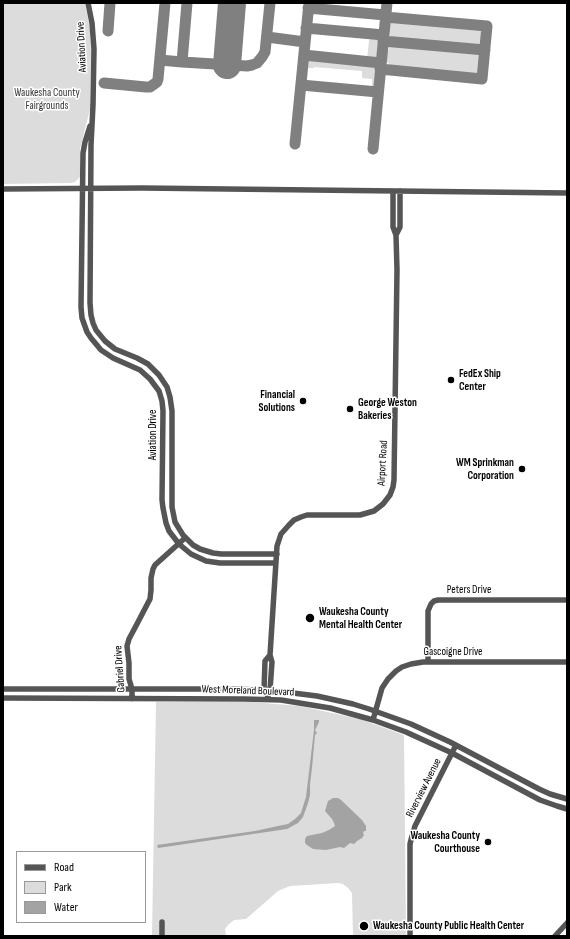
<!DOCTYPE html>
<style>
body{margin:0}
#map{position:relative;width:570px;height:939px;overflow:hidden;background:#fff;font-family:"Sofia Sans Condensed",sans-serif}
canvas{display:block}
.frame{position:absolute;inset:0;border:4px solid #000;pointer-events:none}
.legend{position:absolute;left:16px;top:851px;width:130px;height:72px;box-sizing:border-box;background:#fff;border:1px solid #999;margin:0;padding:5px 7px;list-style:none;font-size:12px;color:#000}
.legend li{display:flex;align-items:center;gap:8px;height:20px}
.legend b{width:20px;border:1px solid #999}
</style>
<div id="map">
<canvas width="570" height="939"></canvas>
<div class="frame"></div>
<ul class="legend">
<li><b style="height:5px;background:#555"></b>Road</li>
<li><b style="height:11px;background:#dcdcdc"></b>Park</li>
<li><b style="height:11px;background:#a3a3a3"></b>Water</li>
</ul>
</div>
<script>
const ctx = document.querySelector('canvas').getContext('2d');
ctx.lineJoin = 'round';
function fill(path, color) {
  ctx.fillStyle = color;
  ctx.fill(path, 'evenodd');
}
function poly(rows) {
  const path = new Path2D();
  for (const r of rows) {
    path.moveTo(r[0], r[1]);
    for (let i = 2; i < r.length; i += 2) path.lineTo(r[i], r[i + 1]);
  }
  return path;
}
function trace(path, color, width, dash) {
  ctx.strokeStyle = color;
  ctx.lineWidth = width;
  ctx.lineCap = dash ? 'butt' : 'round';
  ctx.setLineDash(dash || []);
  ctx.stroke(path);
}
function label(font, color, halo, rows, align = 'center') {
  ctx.font = font + ' "Sofia Sans Condensed",sans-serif';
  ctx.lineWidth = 3;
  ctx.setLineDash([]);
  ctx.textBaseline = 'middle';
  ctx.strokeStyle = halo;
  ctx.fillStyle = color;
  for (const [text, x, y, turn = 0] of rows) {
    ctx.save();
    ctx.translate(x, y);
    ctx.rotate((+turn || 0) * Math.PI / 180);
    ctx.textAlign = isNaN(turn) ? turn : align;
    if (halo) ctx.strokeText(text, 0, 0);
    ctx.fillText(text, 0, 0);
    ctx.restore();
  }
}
fill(poly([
 [3,3,85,3,90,29,91,51,90,109,80,149,80,176,79,178,75,182,71,183,3,184],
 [398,20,481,28,484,31,484,33,483,44,482,46,479,47,397,40,391,37,388,31,388,27,392,22],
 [371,39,376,39,379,40,380,44,379,60,367,60,369,40],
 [397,45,479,52,481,53,482,57,481,71,480,73,476,75,394,67,391,66,387,62,386,58,386,53,390,47],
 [309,58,376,65,378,66,376,88,374,89,372,89,372,79,362,78,362,71,314,67,314,68,308,68],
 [156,702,251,702,300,706,360,719,404,735,406,936,353,936,352,893,348,888,343,884,338,883,290,886,278,891,246,919,234,920,228,925,225,929,226,936,152,936]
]), '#dcdcdc');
fill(poly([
 [314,720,319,720,319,722,315,730,317,733,315,735,312,768,310,784,310,795,308,803,303,817,298,823,287,829,158,848,157,845,255,831,278,826,288,824,295,819,301,813,306,797,314,730],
 [333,798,338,798,341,800,362,820,366,826,366,831,364,831,363,833,364,835,362,838,357,841,354,844,350,843,344,848,340,847,326,850,313,849,307,845,305,843,305,839,307,836,322,833,329,830,335,826,334,823,332,819,325,811,328,801]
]), '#a3a3a3');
trace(poly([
 [187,3,182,62,247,66,252,65,257,63,262,57,265,52,270,3],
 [308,8,385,15],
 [306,28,384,35],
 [108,31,110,3],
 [267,37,305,42],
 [383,41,485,50],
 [304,55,381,63],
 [160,60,182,62],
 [380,69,482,79,487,26,385,17],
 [104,83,146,87,150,87,157,82,158,79,165,3],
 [301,85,378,92],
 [295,144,309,3],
 [373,149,387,3]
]), '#808080', 11);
trace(poly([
 [227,65,232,3]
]), '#808080', 28);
trace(poly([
 [88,3,92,23,94,49,93,105,91,145,90,303,91,315,93,323,96,330,105,341,115,349,137,358,148,364,159,375,167,387,170,397,172,411,172,507,175,522,183,535,193,545,200,549,213,553,221,554,277,554],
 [90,126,85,142,83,153,81,307,82,318,87,332,91,338,101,350,113,358,140,370,150,379,159,391,162,401,163,411,162,500,163,508,166,523,169,531,179,544,191,554,206,561,220,563,276,563],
 [3,189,142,188,567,193],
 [396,235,400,227,400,191],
 [428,662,428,611,431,604,434,601,438,600,567,600],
 [3,689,236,689,277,691,317,696,353,704,369,709,411,724,450,742,539,789,550,794,567,799],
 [265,693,264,690,265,661,270,655],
 [3,698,244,699,281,700,330,708,373,720,406,732,452,753,540,800,557,806,567,809],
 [132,699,132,689,129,679,129,663,127,646,129,639,138,622,150,599,151,590,151,578,153,569,155,565,185,538],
 [267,699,270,690,272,662,270,655,277,546,281,534,289,525,294,520,301,517,307,515,360,515,374,511,383,504,390,495,393,487,394,480,397,270,396,235,393,227,393,191],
 [373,720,382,688,388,679,396,671,402,667,411,664,423,662,567,662],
 [162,936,162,922],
 [410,936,410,844,412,836,415,826,456,745],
 [555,936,567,923]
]), '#555', 5.5);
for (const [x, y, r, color] of [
 [451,380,4,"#000"],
 [303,401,4,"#000"],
 [350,409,4,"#000"],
 [522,469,4,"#000"],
 [310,618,5,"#000"],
 [488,842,4,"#000"],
 [364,926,5,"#000"]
]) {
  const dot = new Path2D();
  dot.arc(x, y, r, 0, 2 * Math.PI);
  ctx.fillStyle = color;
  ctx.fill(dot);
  trace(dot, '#fff', 1.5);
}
label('11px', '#000', '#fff', [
 ["Aviation Drive",82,47,-93],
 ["Aviation Drive",153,435,-90],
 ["Airport Road",383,463,-87],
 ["Peters Drive",469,590],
 ["Gascoigne Drive",453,652],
 ["Gabriel Drive",120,669,-94],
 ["West Moreland Boulevard",248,691,2],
 ["Riverview Avenue",424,788,-63]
]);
label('11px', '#333', '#fff', [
 ["Waukesha County",47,93],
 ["Fairgrounds",47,106]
]);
label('bold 11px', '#000', '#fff', [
 ["FedEx Ship",459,374],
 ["Center",459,387],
 ["Financial",295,395,"right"],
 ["Solutions",295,408,"right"],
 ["George Weston",358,403],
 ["Bakeries",358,416],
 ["WM Sprinkman",514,463,"right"],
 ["Corporation",514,476,"right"],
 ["Waukesha County",319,612],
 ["Mental Health Center",319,625],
 ["Waukesha County",480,836,"right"],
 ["Courthouse",480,849,"right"],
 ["Waukesha County Public Health Center",373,926]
], 'left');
</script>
